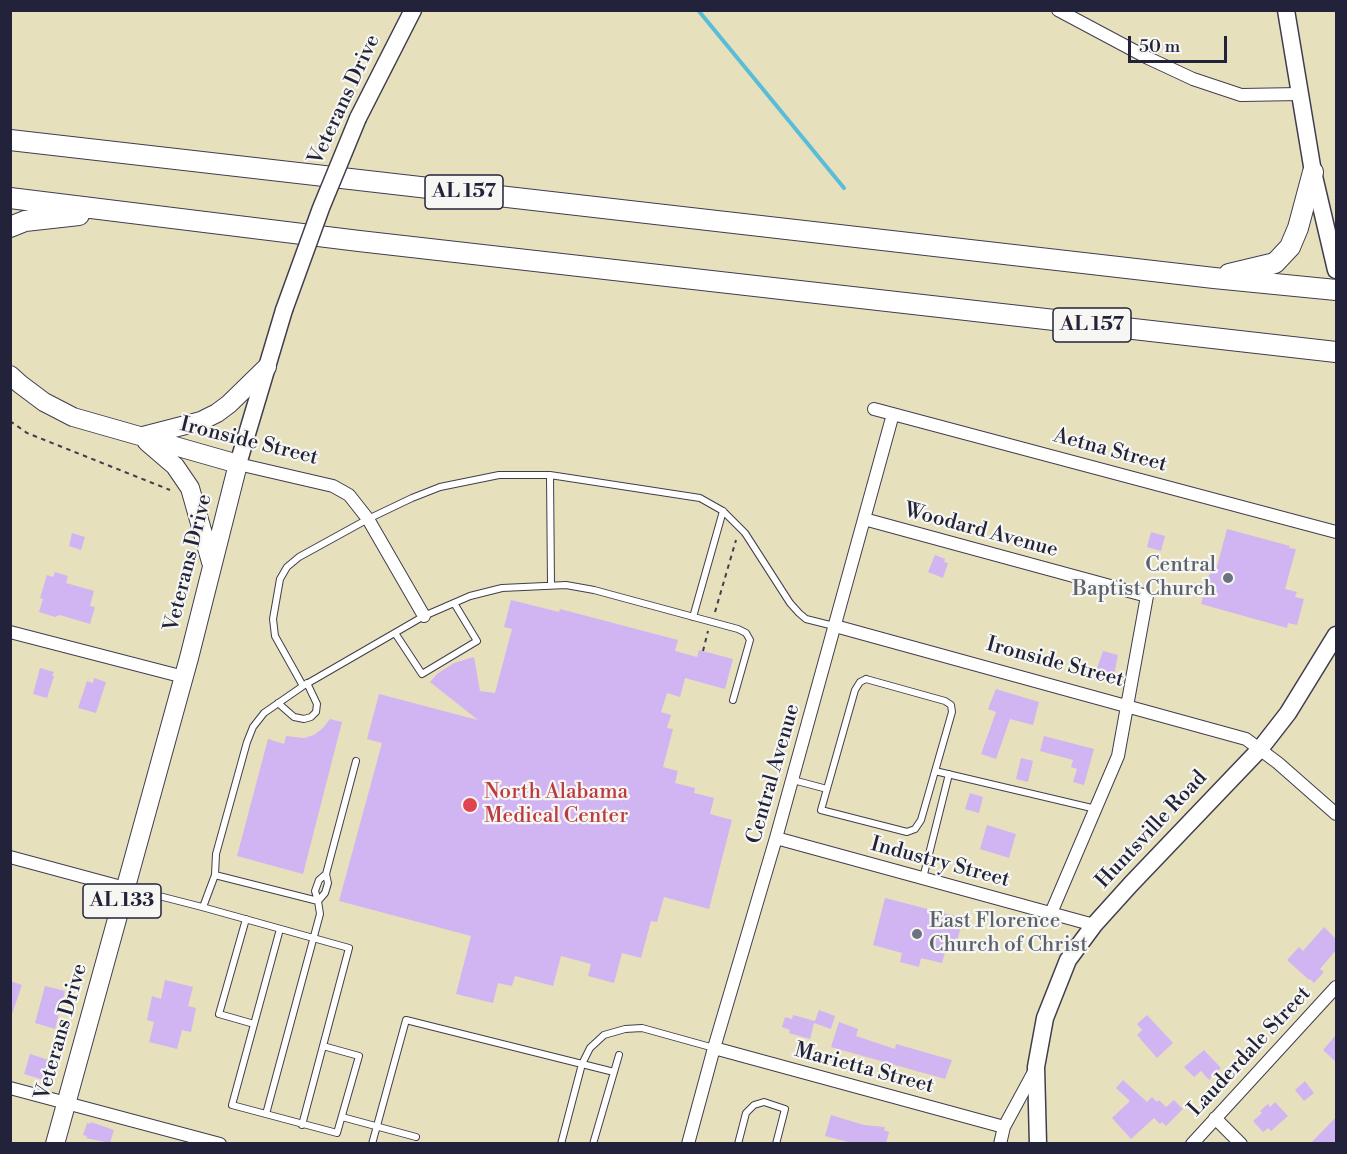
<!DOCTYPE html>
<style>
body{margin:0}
#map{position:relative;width:1347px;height:1154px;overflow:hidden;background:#e7e0bd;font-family:"Libre Bodoni",serif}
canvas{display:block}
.frame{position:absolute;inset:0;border:12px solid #22223b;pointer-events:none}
.scale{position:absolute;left:1128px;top:36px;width:99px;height:27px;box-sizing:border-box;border:3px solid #22223b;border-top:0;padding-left:8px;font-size:18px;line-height:21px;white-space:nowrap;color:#22223b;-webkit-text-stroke:4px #f6f6f2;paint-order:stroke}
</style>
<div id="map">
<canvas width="1347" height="1154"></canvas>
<div class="frame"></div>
<div class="scale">50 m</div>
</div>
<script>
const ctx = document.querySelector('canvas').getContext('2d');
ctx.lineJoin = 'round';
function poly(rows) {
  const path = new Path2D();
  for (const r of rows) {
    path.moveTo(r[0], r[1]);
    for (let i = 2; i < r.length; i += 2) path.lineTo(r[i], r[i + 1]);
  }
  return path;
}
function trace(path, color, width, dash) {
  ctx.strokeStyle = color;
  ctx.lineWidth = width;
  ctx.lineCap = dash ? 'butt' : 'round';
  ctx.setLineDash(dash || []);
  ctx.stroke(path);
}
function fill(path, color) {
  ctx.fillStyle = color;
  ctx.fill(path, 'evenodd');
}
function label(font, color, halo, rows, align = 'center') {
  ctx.font = font + ' "Libre Bodoni",serif';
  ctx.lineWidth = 4.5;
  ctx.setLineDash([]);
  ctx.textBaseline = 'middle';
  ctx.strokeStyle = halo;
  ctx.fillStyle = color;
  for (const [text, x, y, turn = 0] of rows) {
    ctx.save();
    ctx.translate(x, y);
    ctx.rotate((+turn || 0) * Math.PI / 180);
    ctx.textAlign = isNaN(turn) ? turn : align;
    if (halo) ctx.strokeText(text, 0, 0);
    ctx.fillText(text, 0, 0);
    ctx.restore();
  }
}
trace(poly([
 [698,10,844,188]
]), '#5abdd8', 4);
fill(poly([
 [1227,529,1290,546,1289,548,1296,549,1285,589,1297,592,1295,597,1304,599,1297,625,1288,623,1287,628,1201,604,1211,569,1216,570],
 [1151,532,1165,536,1161,551,1147,547],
 [72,533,85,537,81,550,69,546],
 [935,555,945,559,944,562,948,563,943,578,928,572],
 [55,572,68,576,66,583,94,591,90,606,95,607,90,624,60,615,55,617,39,612,43,599,40,598,47,575,53,577],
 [511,600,559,612,560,609,678,640,675,651,697,657,699,650,733,659,725,689,685,678,680,697,667,693,661,712,671,715,667,728,673,729,663,767,678,771,675,783,695,788,694,793,714,798,710,814,732,820,709,909,664,897,657,922,651,921,641,958,622,953,614,983,588,976,591,964,561,956,553,986,515,976,512,986,498,983,493,1003,456,994,471,936,339,901,382,743,367,739,379,694,478,720,430,682,437,674,454,663,474,657,480,691,495,693,512,629,504,627],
 [1103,651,1118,655,1113,680,1110,679,1109,683,1095,680,1097,675,1095,674],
 [40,668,54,672,52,676,54,676,47,698,33,694],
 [94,678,106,682,96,713,78,708,87,681,93,683],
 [996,689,1039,702,1033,725,1010,719,996,759,981,754,996,712,988,709],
 [330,719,342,722,303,874,237,856,268,739,284,744,286,736,304,738,314,735,323,728],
 [1044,736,1094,749,1084,785,1073,782,1077,769,1071,767,1073,760,1040,751],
 [1021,758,1033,761,1028,782,1016,779],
 [970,793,983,797,979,813,965,809],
 [987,825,1016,834,1009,858,980,849],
 [885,898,955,916,953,924,961,926,956,945,948,943,942,963,921,958,919,967,900,962,902,953,873,945],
 [1324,927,1336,939,1336,950,1320,969,1324,972,1314,983,1310,979,1309,980,1287,960,1299,947,1303,951],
 [165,980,193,987,188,1006,196,1008,191,1032,182,1030,177,1049,149,1042,154,1022,147,1020,152,996,161,999],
 [10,981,22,985,12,1014,10,1014],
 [45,986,65,991,55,1029,35,1023],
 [819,1010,835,1016,831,1029,814,1023,810,1039,789,1033,790,1030,782,1027,785,1017,792,1019,793,1015,815,1021],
 [1147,1015,1173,1043,1157,1058,1137,1035,1142,1030,1137,1024],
 [839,1022,858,1029,856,1036,895,1049,896,1044,952,1060,945,1079,831,1047],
 [1336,1035,1336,1062,1323,1050],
 [1204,1050,1221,1068,1209,1080,1201,1071,1194,1077,1184,1067],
 [30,1054,55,1062,50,1082,24,1074],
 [1123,1080,1147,1102,1152,1097,1157,1102,1159,1100,1166,1107,1174,1100,1183,1109,1166,1126,1162,1122,1160,1124,1154,1118,1131,1139,1112,1118,1130,1101,1116,1088],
 [1305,1081,1314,1093,1304,1101,1295,1090],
 [1275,1102,1288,1116,1271,1131,1268,1128,1263,1132,1253,1121,1262,1113,1260,1111,1268,1104,1270,1107],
 [831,1115,864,1125,885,1127,884,1130,889,1132,886,1143,852,1143,825,1136],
 [1336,1117,1336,1143,1311,1143],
 [91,1122,114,1130,110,1143,86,1138,87,1136,83,1135,87,1123,90,1124]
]), '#d1b4f2');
const service = poly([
 [550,475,551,585],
 [693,617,723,511],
 [395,633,422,674,477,641,454,603],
 [866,679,945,701,951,705,952,712,921,820,915,829,907,832,821,810,855,690,860,682,866,679],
 [303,686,275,636,273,619,280,579,287,567,299,557,368,519,412,498,440,487,499,475,550,475,700,498,723,511,745,533,790,603,799,613,806,619,834,626],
 [278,703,294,717,304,719,311,717,316,712,317,704,307,683],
 [935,771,1096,809],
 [793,780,827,789],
 [326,874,356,761],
 [326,874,328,883,325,893,318,901,315,891,319,880,326,874],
 [215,875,318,901,320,914,266,1114],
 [923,878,949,774],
 [128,888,202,907,349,948,302,1125],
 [203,907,215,875,216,854,247,742,253,727,264,713,303,686,424,616,470,596,502,588,566,585,594,590,738,629,746,633,750,640,733,700],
 [246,919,219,1014,254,1024],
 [280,929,232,1105,337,1133,359,1056,323,1046],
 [342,1117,416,1137],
 [372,1144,406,1020,614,1072],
 [561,1144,582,1064,590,1048,604,1035,625,1029,642,1028,714,1048],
 [593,1144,619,1055],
 [738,1144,746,1113,754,1105,764,1102,785,1109,776,1144]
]);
const minor = poly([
 [1058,10,1148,58,1193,79,1241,95,1300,94],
 [874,409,1336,532],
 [238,464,333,486,349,495,368,519,424,616],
 [864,519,1147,596,1118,756,1051,913],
 [835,626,1246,739,1278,763,1336,814],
 [10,632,184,677],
 [776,838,1094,925],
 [10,857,125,888],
 [714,1048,1004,1127],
 [10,1088,220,1144],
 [1215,1118,1241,1144],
 [688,1144,714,1048,776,838,893,414],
 [1000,1144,1004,1127,1036,1068],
 [1192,1144,1336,987]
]);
const secondary = poly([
 [1286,10,1313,172,1336,270],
 [358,118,413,10],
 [238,464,284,310],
 [1038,1144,1036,1067,1045,1018,1068,960,1094,925,1131,884,1260,749,1288,713,1336,635]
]);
const primary = poly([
 [10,375,20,384,44,402,73,417,238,464,189,658,55,1144],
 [143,436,201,421,217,413,229,404,267,367],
 [147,442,175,466,190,488,211,562]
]);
const trunk = poly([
 [10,140,1214,278,1336,290],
 [10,198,359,241,1336,352],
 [10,227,25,221,79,215],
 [1229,274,1275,263,1290,247,1298,228,1313,172]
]);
trace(service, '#403e4e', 8);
trace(minor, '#403e4e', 14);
trace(secondary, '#403e4e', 19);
trace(primary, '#403e4e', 20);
trace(trunk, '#403e4e', 22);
trace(poly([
 [10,421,27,433,170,490],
 [715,612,736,540],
 [703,651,708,631]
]), '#403e4e', 2, [4.5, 4.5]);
trace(service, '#fff', 6);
trace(minor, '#fff', 12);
trace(secondary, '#fff', 16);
trace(primary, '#fff', 18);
trace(trunk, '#fff', 20);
const secondaryBridge = poly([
 [284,310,321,208,358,118]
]);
trace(secondaryBridge, '#403e4e', 19, []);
trace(secondaryBridge, '#fff', 16);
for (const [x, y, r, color] of [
 [1228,578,6,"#6b7280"],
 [470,805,8,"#e0444e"],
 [917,934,6,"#6b7280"]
]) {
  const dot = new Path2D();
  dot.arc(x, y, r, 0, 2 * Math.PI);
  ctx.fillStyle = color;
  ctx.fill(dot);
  trace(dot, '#f6f6f2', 2);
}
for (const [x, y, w] of [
 [464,192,78],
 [1092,325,78],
 [122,901,78]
]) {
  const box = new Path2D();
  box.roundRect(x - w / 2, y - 17, w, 34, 4.5);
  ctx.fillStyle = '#f6f6f2';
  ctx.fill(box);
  trace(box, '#22223b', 1.5);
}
label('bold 20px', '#22223b', null, [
 ["AL 157",464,192],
 ["AL 157",1092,325],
 ["AL 133",122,901]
]);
label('21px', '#22223b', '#f6f6f2', [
 ["Veterans Drive",345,100,-65],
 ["Ironside Street",249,442,14],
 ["Aetna Street",1110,451,15],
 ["Woodard Avenue",981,531,15],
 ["Veterans Drive",189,563,-76],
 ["Ironside Street",1055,663,15],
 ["Central Avenue",774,774,-74],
 ["Huntsville Road",1152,830,-47],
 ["Industry Street",940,863,15],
 ["Veterans Drive",62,1032,-74],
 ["Lauderdale Street",1250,1052,-47],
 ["Marietta Street",864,1069,15]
]);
label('21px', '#5b616d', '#f6f6f2', [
 ["Central",1216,566],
 ["Baptist Church",1216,590],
 ["East Florence",929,922,"left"],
 ["Church of Christ",929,946,"left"]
], 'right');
label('21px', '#be3a42', '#f6f6f2', [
 ["North Alabama",484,793],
 ["Medical Center",484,817]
], 'left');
</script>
